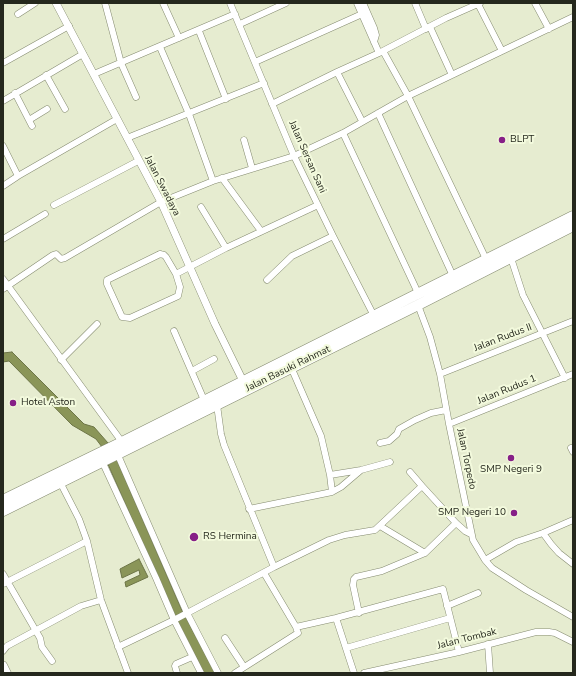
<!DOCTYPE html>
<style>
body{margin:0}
#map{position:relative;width:576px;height:676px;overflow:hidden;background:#e6ecd0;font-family:"Nunito Sans",sans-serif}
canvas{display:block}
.frame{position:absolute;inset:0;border:4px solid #25281d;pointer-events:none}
</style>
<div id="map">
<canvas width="576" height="676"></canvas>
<div class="frame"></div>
</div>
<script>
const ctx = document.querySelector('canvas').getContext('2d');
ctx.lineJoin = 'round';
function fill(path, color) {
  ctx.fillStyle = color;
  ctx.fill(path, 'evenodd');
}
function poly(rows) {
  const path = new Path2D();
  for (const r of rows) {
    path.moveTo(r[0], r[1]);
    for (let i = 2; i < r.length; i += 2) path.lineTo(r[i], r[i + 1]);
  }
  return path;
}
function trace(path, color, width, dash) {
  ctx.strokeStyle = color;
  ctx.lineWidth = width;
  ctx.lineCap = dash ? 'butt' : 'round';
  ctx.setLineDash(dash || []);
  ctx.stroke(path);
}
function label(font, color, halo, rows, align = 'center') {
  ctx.font = font + ' "Nunito Sans",sans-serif';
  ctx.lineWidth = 4;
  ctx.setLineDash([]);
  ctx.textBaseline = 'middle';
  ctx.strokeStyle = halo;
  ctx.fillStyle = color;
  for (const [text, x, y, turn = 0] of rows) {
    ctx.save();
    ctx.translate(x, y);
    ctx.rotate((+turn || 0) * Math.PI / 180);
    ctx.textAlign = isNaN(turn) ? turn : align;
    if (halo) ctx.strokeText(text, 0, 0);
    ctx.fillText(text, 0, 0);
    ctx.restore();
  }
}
const water = poly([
 [12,352,84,424,94,427,108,443,102,447,96,439,72,425,9,361,3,362,3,353,12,352],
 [116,458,183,613,175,617,107,462,116,458],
 [139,559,148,577,126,587,125,582,140,575,139,570,122,578,120,569,139,559],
 [185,616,215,673,203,673,177,621,185,616]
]);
fill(water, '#8a9558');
trace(water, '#6c7446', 1);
const minor = poly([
 [105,3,121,63,136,97],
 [163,3,179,38],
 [230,3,294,156,333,236,374,316],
 [357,3,379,53],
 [363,3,374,28,376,35,374,42],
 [415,3,426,29],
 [535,3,549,29],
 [478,4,502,51],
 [18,14,35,3],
 [240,24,286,3],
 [430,27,452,75],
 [199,31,226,99],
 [160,47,189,114,213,181],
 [383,51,408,96,486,259],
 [255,62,362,14],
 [3,63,69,26],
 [337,72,362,121],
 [94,74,235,14],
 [46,75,65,109],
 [15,93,32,126],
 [3,101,83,54],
 [272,104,337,72,379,53,446,18,480,3],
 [378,113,453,276],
 [29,120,47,109],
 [343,133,418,293],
 [127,138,264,83],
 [244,140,252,168],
 [3,146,18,176],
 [222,178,261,231],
 [3,186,18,176,117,119],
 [54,205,138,161],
 [201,207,226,248],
 [3,239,45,214],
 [160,254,164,255,166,257,176,274,180,287,178,296,130,318,122,317,107,284,107,280,160,254],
 [511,258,523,295,565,378],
 [176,274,226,248,318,205],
 [3,279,122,442],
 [267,280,292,256,333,236],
 [3,289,53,255,56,254,61,259,65,258,161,202,213,181,294,156,343,133,408,96,573,17],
 [418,305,430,337,440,374,449,424,473,540,485,560,492,568,526,590,573,617],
 [174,331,204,400],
 [61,360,97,324],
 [291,367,321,436,330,475,332,492],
 [192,371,214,359],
 [440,374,573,321],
 [217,405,221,434,224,445,274,567],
 [449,424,573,374],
 [380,443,389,441,397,434,399,429,415,420,431,413,446,410],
 [571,448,573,452],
 [117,453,187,613,218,673],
 [102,461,156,578,174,620,201,673],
 [330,475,361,470,390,462],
 [60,482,79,519,87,541,101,600,128,673],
 [422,486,456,523,465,531,471,534],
 [249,509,332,492,341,487,361,470],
 [380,526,425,553],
 [543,533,551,544,559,553,573,564],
 [485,560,516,542,543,533,573,520],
 [264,573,296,627],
 [3,574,40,638,42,647,52,661],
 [3,584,87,541],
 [447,606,478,593],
 [359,613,353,585,354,579,356,577,382,571,425,553,456,523],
 [225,638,244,667],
 [488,644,490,673],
 [118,647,174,620,274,567,329,540,345,535,375,530,422,486,410,472],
 [346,648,450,618],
 [3,651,7,646,81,606,101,600],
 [4,665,8,673],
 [177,673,175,666,176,664,192,657],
 [235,673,298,633,296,627,336,618],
 [354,673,336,618,443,589,459,652],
 [364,673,459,652,536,632,549,632,555,633,573,642]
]);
const tertiary = poly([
 [56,3,161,202,215,324,243,381]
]);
const trunk = poly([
 [3,500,122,442,573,216],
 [3,511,418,305,573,226]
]);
trace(minor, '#858b70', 7);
trace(tertiary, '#858b70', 8);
trace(trunk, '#858b70', 11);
trace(minor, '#fff', 6);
trace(tertiary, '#fff', 7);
trace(trunk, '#fff', 10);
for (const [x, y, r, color] of [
 [502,140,4,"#861f87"],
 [13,403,4,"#861f87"],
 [511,458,4,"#861f87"],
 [514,513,4,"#861f87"],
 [194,537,5,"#861f87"]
]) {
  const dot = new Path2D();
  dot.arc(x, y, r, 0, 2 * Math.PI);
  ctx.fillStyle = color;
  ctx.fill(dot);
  trace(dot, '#f3fadd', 1.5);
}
label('10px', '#25281d', '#f3fadd', [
 ["BLPT",510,140],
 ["Hotel Aston",21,403],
 ["SMP Negeri 9",511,470,"center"],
 ["SMP Negeri 10",506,513,"right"],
 ["RS Hermina",203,537]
], 'left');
label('10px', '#25281d', '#f3fadd', [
 ["Jalan Sersan Sani",307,157,66],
 ["Jalan Swadaya",162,186,63],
 ["Jalan Rudus II",503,338,-21],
 ["Jalan Basuki Rahmat",288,369,-26],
 ["Jalan Rudus 1",507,390,-22],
 ["Jalan Torpedo",466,459,78],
 ["Jalan Tombak",467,639,-14]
]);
</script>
